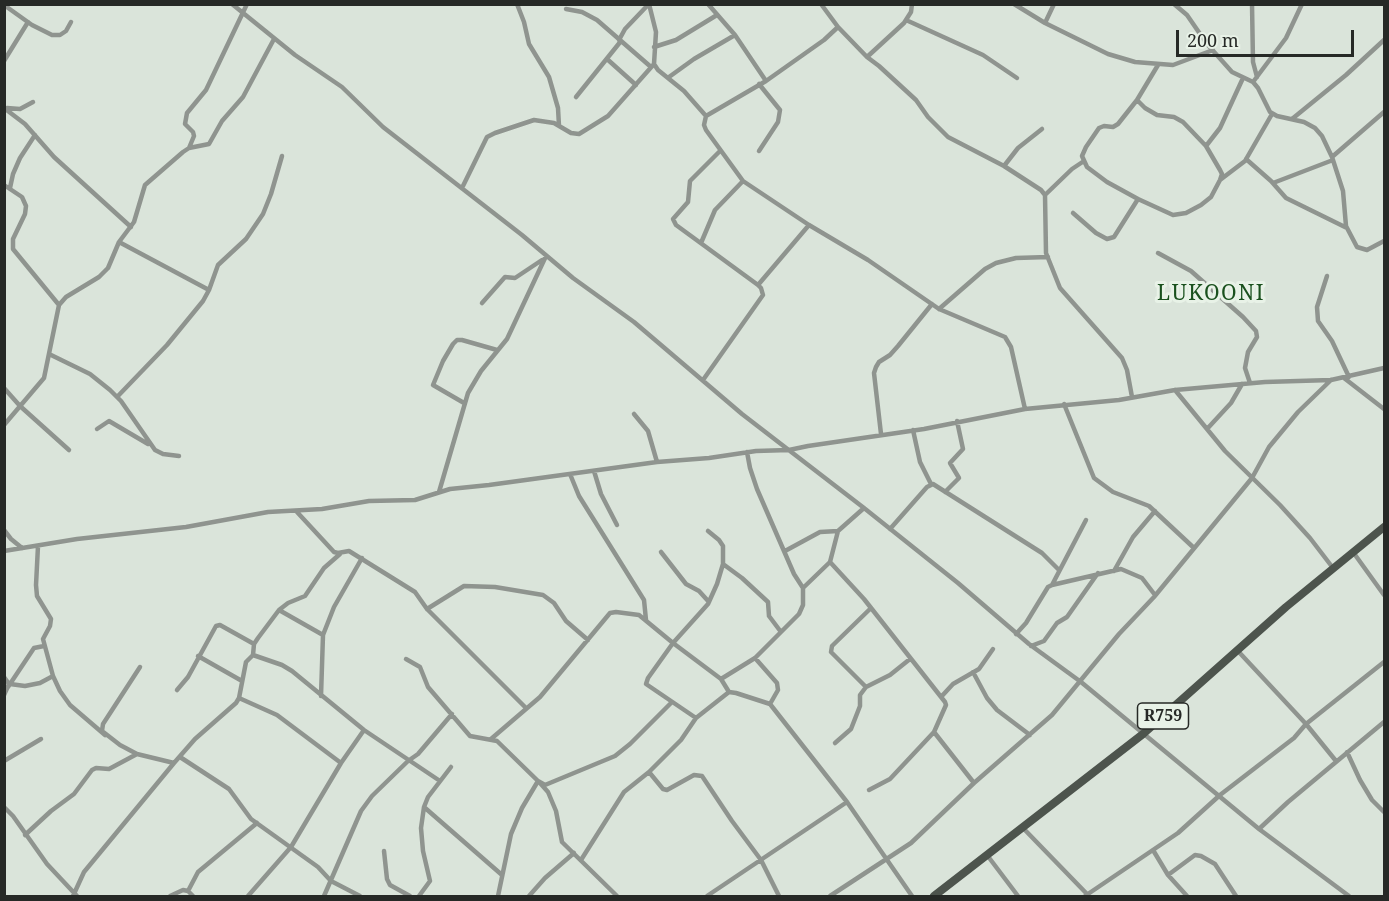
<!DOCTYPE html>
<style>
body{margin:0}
#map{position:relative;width:1389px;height:901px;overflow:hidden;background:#dae4da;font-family:"Noto Serif",serif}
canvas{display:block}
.frame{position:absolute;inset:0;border:6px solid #262926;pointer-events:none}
.scale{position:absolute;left:1176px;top:30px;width:178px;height:27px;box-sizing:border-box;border:3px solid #262926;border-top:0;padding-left:8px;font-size:18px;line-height:21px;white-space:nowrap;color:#262926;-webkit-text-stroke:4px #e8f2e7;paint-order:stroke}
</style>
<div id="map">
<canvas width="1389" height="901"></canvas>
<div class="frame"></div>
<div class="scale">200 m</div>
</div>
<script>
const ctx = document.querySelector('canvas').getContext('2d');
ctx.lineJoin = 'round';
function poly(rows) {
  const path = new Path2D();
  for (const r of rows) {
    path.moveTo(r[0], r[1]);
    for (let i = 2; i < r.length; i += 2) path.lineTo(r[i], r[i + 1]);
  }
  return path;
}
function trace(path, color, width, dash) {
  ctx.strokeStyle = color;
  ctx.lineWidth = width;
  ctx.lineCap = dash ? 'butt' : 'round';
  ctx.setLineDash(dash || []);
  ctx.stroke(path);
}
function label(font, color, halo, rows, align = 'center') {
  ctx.font = font + ' "Noto Serif",serif';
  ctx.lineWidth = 6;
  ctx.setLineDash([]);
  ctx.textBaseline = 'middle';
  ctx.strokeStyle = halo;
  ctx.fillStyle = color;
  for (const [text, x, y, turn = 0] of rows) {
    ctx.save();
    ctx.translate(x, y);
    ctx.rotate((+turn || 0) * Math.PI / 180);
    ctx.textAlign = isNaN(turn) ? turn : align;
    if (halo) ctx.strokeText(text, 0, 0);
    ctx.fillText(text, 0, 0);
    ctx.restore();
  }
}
trace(poly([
 [232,4,295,55,342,87,383,127,522,235,573,278,634,322,742,414,864,508,958,583,1029,644,1081,682,1259,829,1349,896],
 [517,4,524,22,529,44,549,77,558,108,559,126],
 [649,4,656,32,654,64,658,70,684,91,706,116,704,125,706,130,743,181,809,225,868,260,939,309,1005,337,1011,347,1025,409],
 [708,4,735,35,766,81],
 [821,4,838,27,867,57,879,66,916,100,928,117,948,137,1004,166,1041,190,1045,195,1046,253,1060,288,1122,358,1127,370,1132,397],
 [1014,4,1045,23,1108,54,1135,62,1173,65,1213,50],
 [1174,4,1187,15,1207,44,1232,72,1253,82,1258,88,1270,112,1277,116,1304,122,1315,128,1322,136,1332,157,1343,191,1346,226,1357,247,1367,250,1384,241],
 [1252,4,1253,62,1257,77],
 [4,5,32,25,52,35,60,35,66,31,71,22],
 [566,9,582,12,597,20,651,67],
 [906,20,983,55,1017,78],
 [1045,23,1054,4],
 [619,40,625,29,646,7],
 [654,47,676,40,717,15],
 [867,57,904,23,911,12,912,4],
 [607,59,636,85],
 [4,61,28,22],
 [669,77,694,59,735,35],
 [1253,82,1286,38,1302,4],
 [759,84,780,110,778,122,759,151],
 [576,97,621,41],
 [1137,100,1145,108,1157,115,1174,117,1183,122,1206,146,1220,170,1222,174,1220,180,1211,197,1201,205,1186,213,1173,215,1138,199,1107,182,1087,167,1082,156,1086,147,1099,128,1104,126,1113,127,1118,124,1137,100,1158,65],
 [4,108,25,124,54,157,131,227],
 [7,108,20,109,33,102],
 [706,116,766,81,824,40,838,27],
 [1292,119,1346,75,1384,40],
 [1206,146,1220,128,1243,78],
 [189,148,194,136,193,132,185,124,187,113,206,90,247,4],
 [1332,157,1384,112],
 [1246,159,1271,181,1286,198,1347,228],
 [1004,166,1018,148,1042,129],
 [1220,180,1245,161,1272,114],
 [1273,183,1333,160],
 [4,185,22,197,26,206,25,214,13,239,13,249,59,305],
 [10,188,13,174,20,158,35,135],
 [462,188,487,137,495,133,534,120,554,123,571,133,579,134,608,116,654,64],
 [1045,195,1072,169,1084,161],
 [1073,213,1096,233,1107,239,1114,237,1138,199],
 [119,242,209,290],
 [701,243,715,210,743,181],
 [1158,253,1191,271,1243,317,1256,331,1257,337,1248,352,1245,368,1250,383],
 [1327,276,1317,307,1318,321,1332,341,1349,377],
 [758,285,809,225],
 [482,303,505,277,515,278,542,260],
 [939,309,985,269,996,263,1016,258,1048,257],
 [49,354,90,374,110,390,121,401,155,450,163,454,179,456],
 [1344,378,1384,409],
 [703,380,763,295,761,288,758,285,676,225,673,219,688,202,690,181,720,151],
 [4,388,20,406,69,450],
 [1175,390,1225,451,1280,505,1310,538,1333,568],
 [117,397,167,345,203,301,209,290,218,265,246,239,263,214,271,194,282,156],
 [464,403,433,385,443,361,453,344,457,340,462,340,497,350],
 [1064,404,1094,478,1113,492,1149,506,1194,548],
 [634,414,648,431,657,462],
 [4,425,44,378,59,305,66,297,99,277,108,268,119,242,134,222,145,185,183,152,189,148,209,144,222,121,243,97,274,39],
 [97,429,109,421,148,444],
 [1207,429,1231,403,1242,384],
 [913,430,920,462,931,484],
 [881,434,874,373,876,367,879,362,890,355,898,346,932,304],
 [594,471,601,494,617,525],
 [570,474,579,496,644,600,646,620],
 [439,492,468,393,481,371,507,339,546,256],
 [945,492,959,478,950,463,963,449,957,421],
 [864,508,838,531,830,562,864,599,945,702,946,705,934,732,890,779,869,790],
 [297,512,334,552,338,553,349,551,415,592,427,609,526,708],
 [890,529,927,487,933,484,1042,553,1059,570],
 [4,530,11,539,22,548],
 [38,546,36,585,37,596,51,619,50,626,43,639,53,676,60,691,70,705,105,735],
 [4,551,77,539,186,527,268,512,322,509,369,501,415,500,450,489,489,485,657,462,709,458,756,451,789,450,808,446,924,429,1025,409,1119,400,1175,390,1265,382,1331,380,1384,368],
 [785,551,820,532,838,531],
 [661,552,686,584,699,591,709,602],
 [1353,552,1384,595],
 [723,564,742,578,768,602,769,616,781,632],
 [1114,571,1133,537,1155,511],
 [1052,585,1086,520],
 [803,588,830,562],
 [427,609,464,586,495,587,543,595,554,603,566,621,588,640],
 [279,610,323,635,321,696],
 [1016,634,1026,623,1048,587,1052,585,1121,569,1142,578,1155,595],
 [323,635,334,607,362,558],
 [1031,646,1044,641,1057,623,1067,617,1098,573],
 [1237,650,1306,724,1336,761],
 [253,655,254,644,258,638,279,610,288,603,305,596,324,568,340,554],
 [198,656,242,681],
 [755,658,777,683,778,690,770,704],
 [406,659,420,667,428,687,470,736,497,741,538,781,545,785,615,756,630,744,672,702],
 [140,667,103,724,102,731,120,745,137,754,174,763],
 [973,672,987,698,997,710,1030,735],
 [4,677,9,684,4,695],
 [721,679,755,658,799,614,803,605,803,588,794,574,757,489,750,468,747,452],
 [10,684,25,686,40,683,53,676],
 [8,687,34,648,44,646],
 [866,687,831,652,832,646,871,608],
 [177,690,188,677,216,626,220,625,254,644],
 [941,697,953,684,979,669,993,649],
 [239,698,277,715,341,763],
 [696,718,646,684,648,678,673,643,708,604,717,584,723,564,723,546,719,540,708,531],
 [934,732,974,783],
 [491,739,540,697,610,613,616,612,639,615,673,643,721,679,729,692],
 [835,743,851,729,860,706,860,695,866,687,890,675,910,659],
 [1347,752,1360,780,1372,800,1384,812],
 [180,757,229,789,251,819,318,867,331,881,360,896],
 [4,761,41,739],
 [649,772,663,789,667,790,694,775,702,776,732,821,761,860,779,896],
 [540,783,548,792,556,811,562,842,617,896],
 [4,807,13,816,47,864,77,896],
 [424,807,502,875],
 [1023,828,1087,894],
 [1259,829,1288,802,1384,722],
 [25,835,51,811,74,794,92,770,96,768,109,769,137,754],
 [1153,850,1168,875,1187,896],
 [384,851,387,879,390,885,410,896],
 [987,855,1018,896],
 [581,860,624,792,649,772,681,740,696,718,729,692,736,693,770,704,847,802,912,896],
 [1168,875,1195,855,1201,856,1215,864,1236,896],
 [188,891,198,872,257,823],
 [73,896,84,872,174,763,195,739,236,703,239,698,246,662,253,655,282,665,292,671,364,730,440,781],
 [170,896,183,890,188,891,193,896],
 [248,896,291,847,341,763,364,730],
 [324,896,361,811,372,796,408,761,418,754,452,714],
 [419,896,430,881,423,851,421,828,424,807,428,797,451,767],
 [498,896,511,834,522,808,538,781],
 [529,896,545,878,574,853],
 [707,896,847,802],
 [830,896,911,843,974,783,1052,715,1119,634,1154,597,1252,478,1269,447,1298,412,1331,380],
 [1085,896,1178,833,1220,795,1294,738,1306,724,1384,662]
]), '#8f948f', 4.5);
trace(poly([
 [934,896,1143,734,1286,607,1384,527]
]), '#4d544d', 8);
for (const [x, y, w] of [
 [1163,716,51]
]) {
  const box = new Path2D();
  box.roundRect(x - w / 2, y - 13, w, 26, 4.5);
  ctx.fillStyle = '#e8f2e7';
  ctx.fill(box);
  trace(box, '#262926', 1.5);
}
label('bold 16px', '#262926', null, [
 ["R759",1163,716]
]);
ctx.letterSpacing = '1.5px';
label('21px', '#1a511e', '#e8f2e7', [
 ["LUKOONI",1211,294]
]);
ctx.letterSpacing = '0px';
</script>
